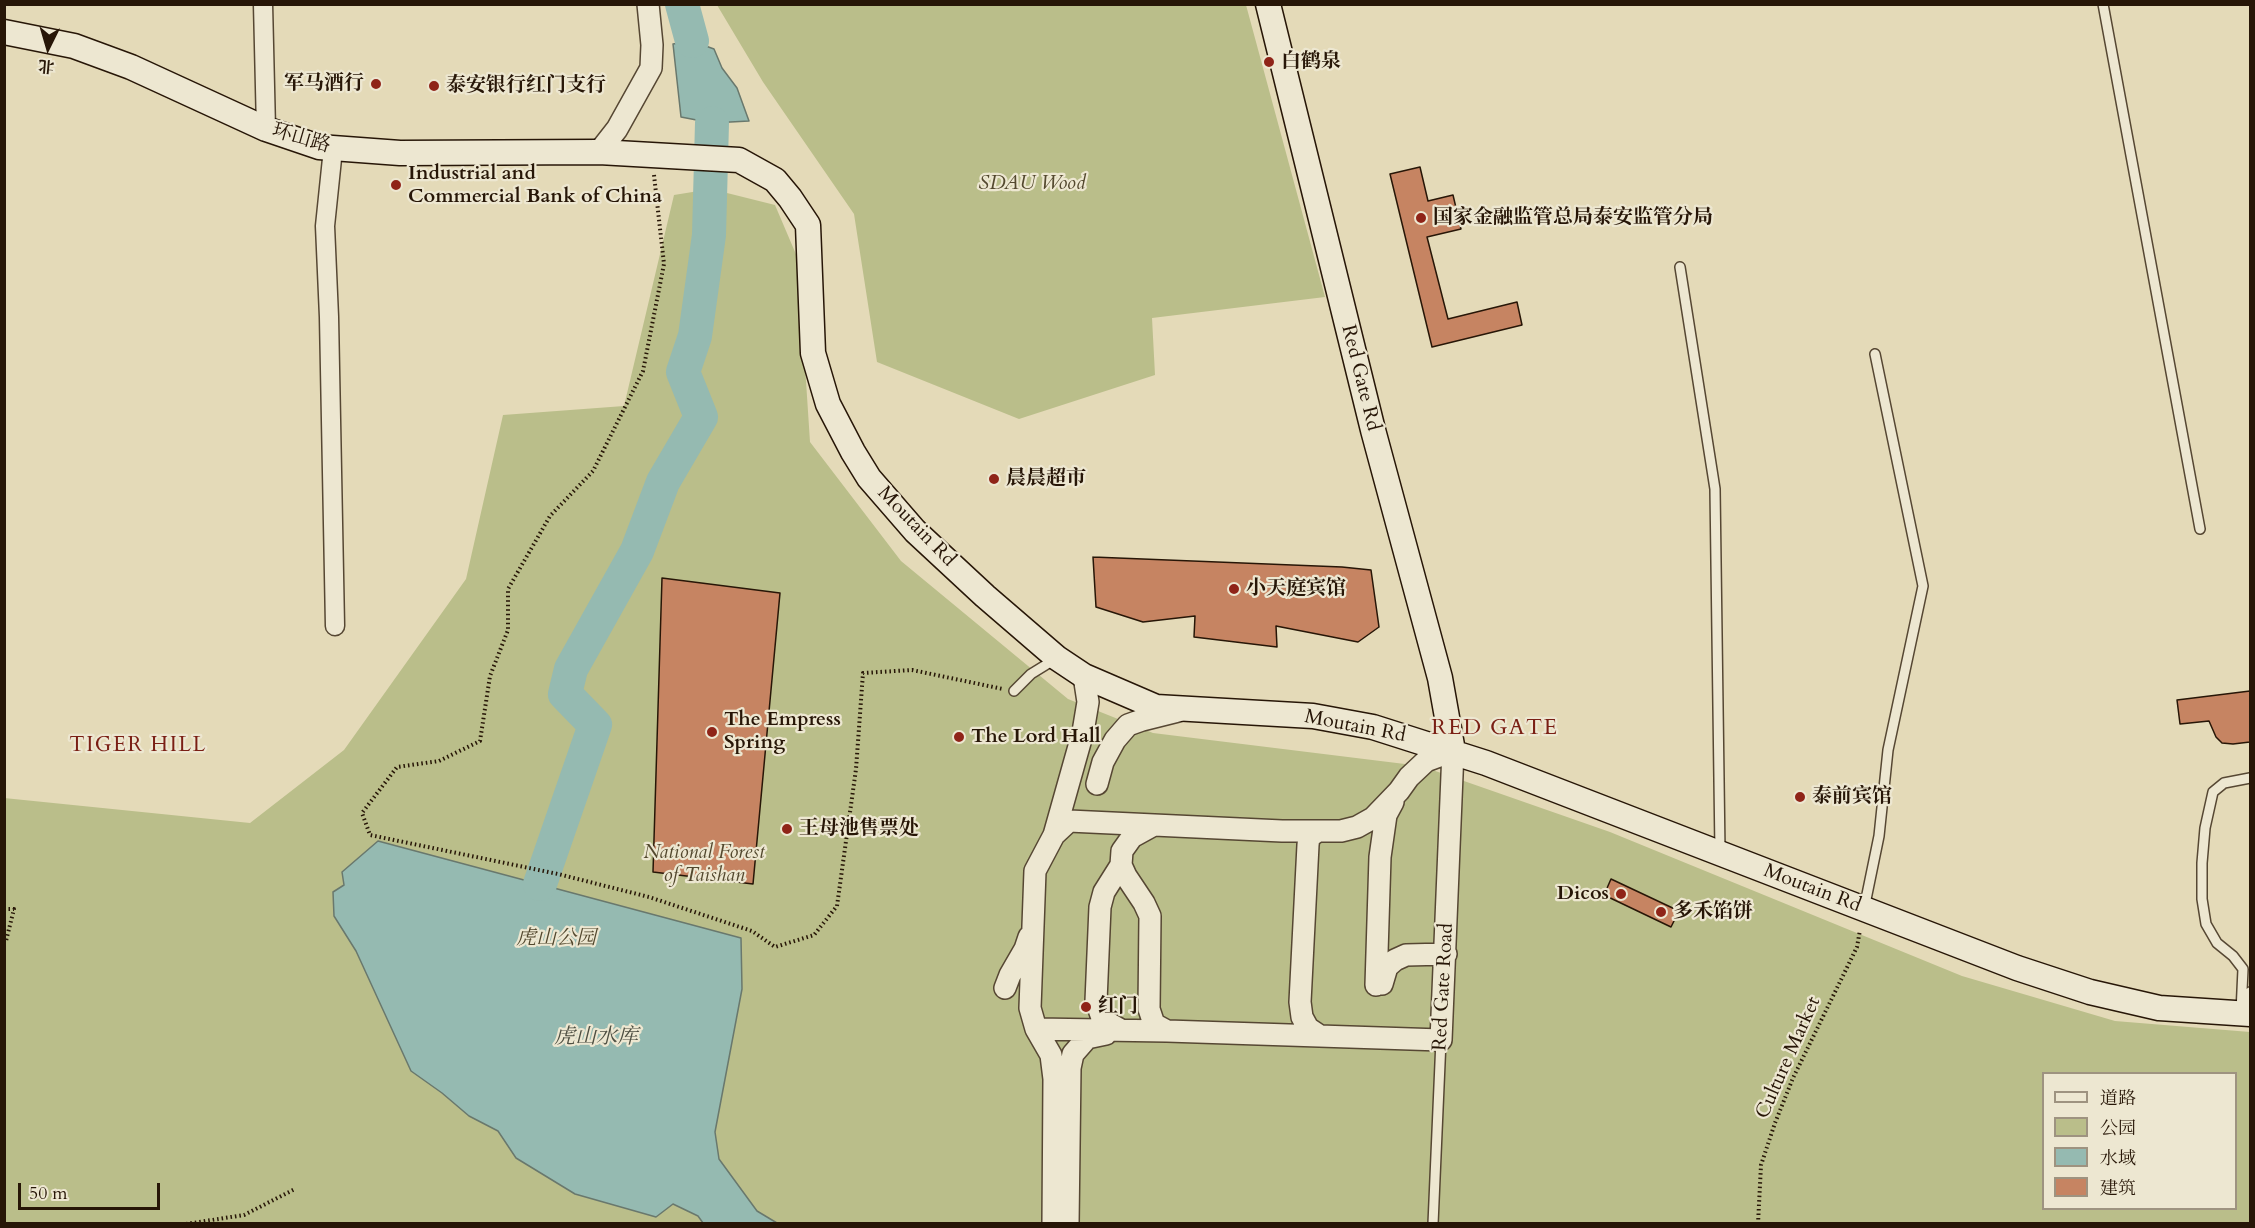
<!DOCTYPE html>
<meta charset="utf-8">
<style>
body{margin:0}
#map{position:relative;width:2255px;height:1228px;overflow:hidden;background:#e4dab8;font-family:Cardo,"Noto Serif SC",serif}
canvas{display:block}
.frame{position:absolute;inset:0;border:6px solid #271607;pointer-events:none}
.legend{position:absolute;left:2042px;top:1072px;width:195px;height:138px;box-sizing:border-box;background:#ede7d1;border:2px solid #9e9380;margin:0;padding:8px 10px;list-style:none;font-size:18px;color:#271607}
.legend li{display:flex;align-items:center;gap:12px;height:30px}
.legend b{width:30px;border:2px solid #9e9380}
.north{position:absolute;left:18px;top:18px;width:60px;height:60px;-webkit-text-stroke:4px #ede7d1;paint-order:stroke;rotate:185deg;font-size:16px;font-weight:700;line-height:24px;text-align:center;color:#271607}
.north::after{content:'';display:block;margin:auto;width:21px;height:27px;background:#271607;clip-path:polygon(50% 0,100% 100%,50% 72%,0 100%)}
.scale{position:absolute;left:18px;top:1183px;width:142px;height:27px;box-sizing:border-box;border:3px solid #271607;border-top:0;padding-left:8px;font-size:18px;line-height:21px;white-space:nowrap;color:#271607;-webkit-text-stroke:4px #ede7d1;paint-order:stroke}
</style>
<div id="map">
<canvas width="2255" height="1228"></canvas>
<div class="frame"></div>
<ul class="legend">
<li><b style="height:8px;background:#ede7d1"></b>道路</li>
<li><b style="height:16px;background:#babe8a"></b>公园</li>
<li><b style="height:16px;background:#95bab1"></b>水域</li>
<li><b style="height:16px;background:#c68462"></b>建筑</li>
</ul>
<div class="north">北</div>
<div class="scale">50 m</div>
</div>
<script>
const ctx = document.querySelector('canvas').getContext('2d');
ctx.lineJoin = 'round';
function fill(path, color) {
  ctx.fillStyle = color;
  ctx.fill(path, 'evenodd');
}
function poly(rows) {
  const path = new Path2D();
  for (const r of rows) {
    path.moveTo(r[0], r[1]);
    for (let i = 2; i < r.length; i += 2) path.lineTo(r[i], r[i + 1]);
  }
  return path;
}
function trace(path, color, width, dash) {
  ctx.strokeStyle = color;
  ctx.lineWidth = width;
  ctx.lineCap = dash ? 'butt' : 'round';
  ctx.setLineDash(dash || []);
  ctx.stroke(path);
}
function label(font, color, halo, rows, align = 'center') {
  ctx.font = font + ' Cardo,"Noto Serif SC",serif';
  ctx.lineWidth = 4.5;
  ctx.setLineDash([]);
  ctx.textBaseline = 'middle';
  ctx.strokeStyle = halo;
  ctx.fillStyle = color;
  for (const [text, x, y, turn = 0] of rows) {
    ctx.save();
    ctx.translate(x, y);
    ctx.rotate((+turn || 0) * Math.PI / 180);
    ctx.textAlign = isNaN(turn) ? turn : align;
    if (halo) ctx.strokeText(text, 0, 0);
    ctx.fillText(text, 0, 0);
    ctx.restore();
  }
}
fill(poly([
 [717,5,1246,5,1325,297,1152,318,1155,375,1019,419,877,362,854,214,763,82],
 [711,189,775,205,798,259,810,442,901,561,1068,699,1153,733,1421,766,1610,832,1962,976,2115,1021,2250,1032,2250,1223,5,1223,4,798,250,823,344,750,466,579,503,415,624,406,674,195],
 [2044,1074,2236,1074,2236,1208,2044,1208]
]), '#babe8a');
const water = poly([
 [692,41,714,49,722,68,737,88,749,121,712,123,681,117,673,44,692,41],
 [378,841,741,938,742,989,715,1132,719,1159,757,1211,777,1223,703,1223,698,1216,673,1204,656,1217,575,1194,516,1158,498,1131,469,1116,442,1093,411,1071,356,951,334,916,333,892,344,885,342,872,378,841]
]);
fill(water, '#95bab1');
trace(water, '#69786d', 1.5);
trace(poly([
 [682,4,692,41],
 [540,884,595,725,565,694,571,669,637,551,663,482,701,417,683,372,695,336,709,235,712,123]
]), '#95bab1', 34);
const building = poly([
 [1420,167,1428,201,1453,195,1461,229,1427,237,1448,319,1517,302,1522,325,1432,347,1390,174,1420,167],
 [1093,557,1342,567,1371,570,1379,627,1358,642,1276,626,1277,647,1194,637,1195,616,1143,622,1096,607,1093,557],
 [662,578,780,593,753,884,653,872,662,578],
 [2250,691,2250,742,2233,744,2222,743,2216,737,2209,721,2180,724,2177,700,2250,691],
 [1611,879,1679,911,1671,927,1604,895,1611,879]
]);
fill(building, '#c68462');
trace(building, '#271607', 1.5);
const service = poly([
 [2103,4,2200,529],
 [1680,267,1715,489,1720,852],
 [1014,691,1031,674,1057,658],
 [1864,909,1879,836,1888,750,1923,586,1875,354],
 [2243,1009,2250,992],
 [2241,1012,2243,969,2233,956,2217,943,2206,924,2202,899,2202,863,2205,828,2213,792,2224,783,2250,778],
 [1433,1224,1441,1040]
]);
const minor = poly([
 [263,4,266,129],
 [333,149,325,226,329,317,335,626]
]);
const tertiary = poly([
 [599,152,617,129,651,68,652,45,648,4],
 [1097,784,1103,762,1115,740,1128,725,1142,720,1178,711],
 [1152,826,1132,837,1122,851,1121,865,1126,876,1144,903,1150,916,1149,1009,1154,1024,1167,1031],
 [1318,831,1309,837,1308,845,1300,1002,1302,1017,1308,1028,1320,1036],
 [1054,835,1069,821,1282,831,1341,831,1357,827,1373,818,1399,791,1409,777,1426,761,1453,751,1441,1040,1167,1031,1036,1029,1030,1008,1035,871,1054,835,1083,732,1088,702,1084,676],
 [1382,984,1387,967,1395,960,1406,955,1446,954],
 [1376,985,1380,857,1386,815,1393,802],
 [1005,988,1010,975,1025,949,1029,937],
 [1036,1029,1051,1055,1054,1079,1053,1224],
 [1121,1030,1107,1022,1101,1015,1096,1001,1100,907,1104,892,1121,865],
 [1068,1224,1070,1068,1073,1054,1087,1038,1106,1034]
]);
const secondary = poly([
 [1268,4,1373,430,1440,678,1453,751],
 [4,32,74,46,131,67,266,129,319,147,400,153,599,152,739,160,775,180,790,198,808,225,813,353,828,404,853,452,869,478,915,531,985,596,1057,658,1084,676,1156,707,1313,716,1373,727,1486,763,2017,968,2090,992,2159,1008,2250,1014]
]);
trace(service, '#564733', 12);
trace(minor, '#564733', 21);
trace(tertiary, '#564733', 24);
trace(secondary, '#271607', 27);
trace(poly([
 [654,175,664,264,643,371,593,471,550,516,508,589,508,630,490,676,480,741,439,761,397,767,362,813,370,835,558,874,649,897,752,931,775,947,814,935,837,906,856,769,863,673,912,670,1003,689],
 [4,909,14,909,6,941,4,940],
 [186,1224,244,1215,295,1189],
 [1758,1224,1761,1165,1775,1123,1793,1078,1857,947,1860,930]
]), '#271607', 4, [1.5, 3]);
trace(service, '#ede7d1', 9);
trace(minor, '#ede7d1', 18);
trace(tertiary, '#ede7d1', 21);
trace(secondary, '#ede7d1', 24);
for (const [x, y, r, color] of [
 [1269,62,6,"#8f2418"],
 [376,84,6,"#8f2418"],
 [434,86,6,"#8f2418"],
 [396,185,6,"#8f2418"],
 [1421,218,6,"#8f2418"],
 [994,479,6,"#8f2418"],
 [1234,589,6,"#8f2418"],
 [712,732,6,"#8f2418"],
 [959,737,6,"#8f2418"],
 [1800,797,6,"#8f2418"],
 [787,829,6,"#8f2418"],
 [1621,894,6,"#8f2418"],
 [1661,912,6,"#8f2418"],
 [1086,1007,6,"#8f2418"]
]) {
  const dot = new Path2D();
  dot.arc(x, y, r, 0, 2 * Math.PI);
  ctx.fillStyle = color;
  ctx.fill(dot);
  trace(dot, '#ede7d1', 2);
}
label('bold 20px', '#271607', '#ede7d1', [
 ["白鹤泉",1281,62],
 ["军马酒行",364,84,"right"],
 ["泰安银行红门支行",446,86],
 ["Industrial and",408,174],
 ["Commercial Bank of China",408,197],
 ["国家金融监管总局泰安监管分局",1433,218],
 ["晨晨超市",1006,479],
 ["小天庭宾馆",1246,589],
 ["The Empress",724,720],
 ["Spring",724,743],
 ["The Lord Hall",971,737],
 ["泰前宾馆",1812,797],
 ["王母池售票处",799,829],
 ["Dicos",1609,894,"right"],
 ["多禾馅饼",1673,912],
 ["红门",1098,1007]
], 'left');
label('20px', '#271607', '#ede7d1', [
 ["环山路",301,139,16],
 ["Red Gate Rd",1360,378,76],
 ["Moutain Rd",916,527,46],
 ["Moutain Rd",1355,727,11],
 ["Moutain Rd",1812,889,21],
 ["Red Gate Road",1444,987,-87],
 ["Culture Market",1789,1058,-66]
]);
label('italic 20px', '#53482e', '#ede7d1', [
 ["SDAU Wood",1032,184],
 ["National Forest",704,853],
 ["of Taishan",704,876],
 ["虎山公园",556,939]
]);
ctx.letterSpacing = '1.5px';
label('21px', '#7a1f14', '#ede7d1', [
 ["TIGER HILL",138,746]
]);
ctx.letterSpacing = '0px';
label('italic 21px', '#4e4f42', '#ede7d1', [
 ["虎山水库",596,1038]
]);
ctx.letterSpacing = '1.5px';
label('22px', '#7a1f14', '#ede7d1', [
 ["RED GATE",1495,729]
]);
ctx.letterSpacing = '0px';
</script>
